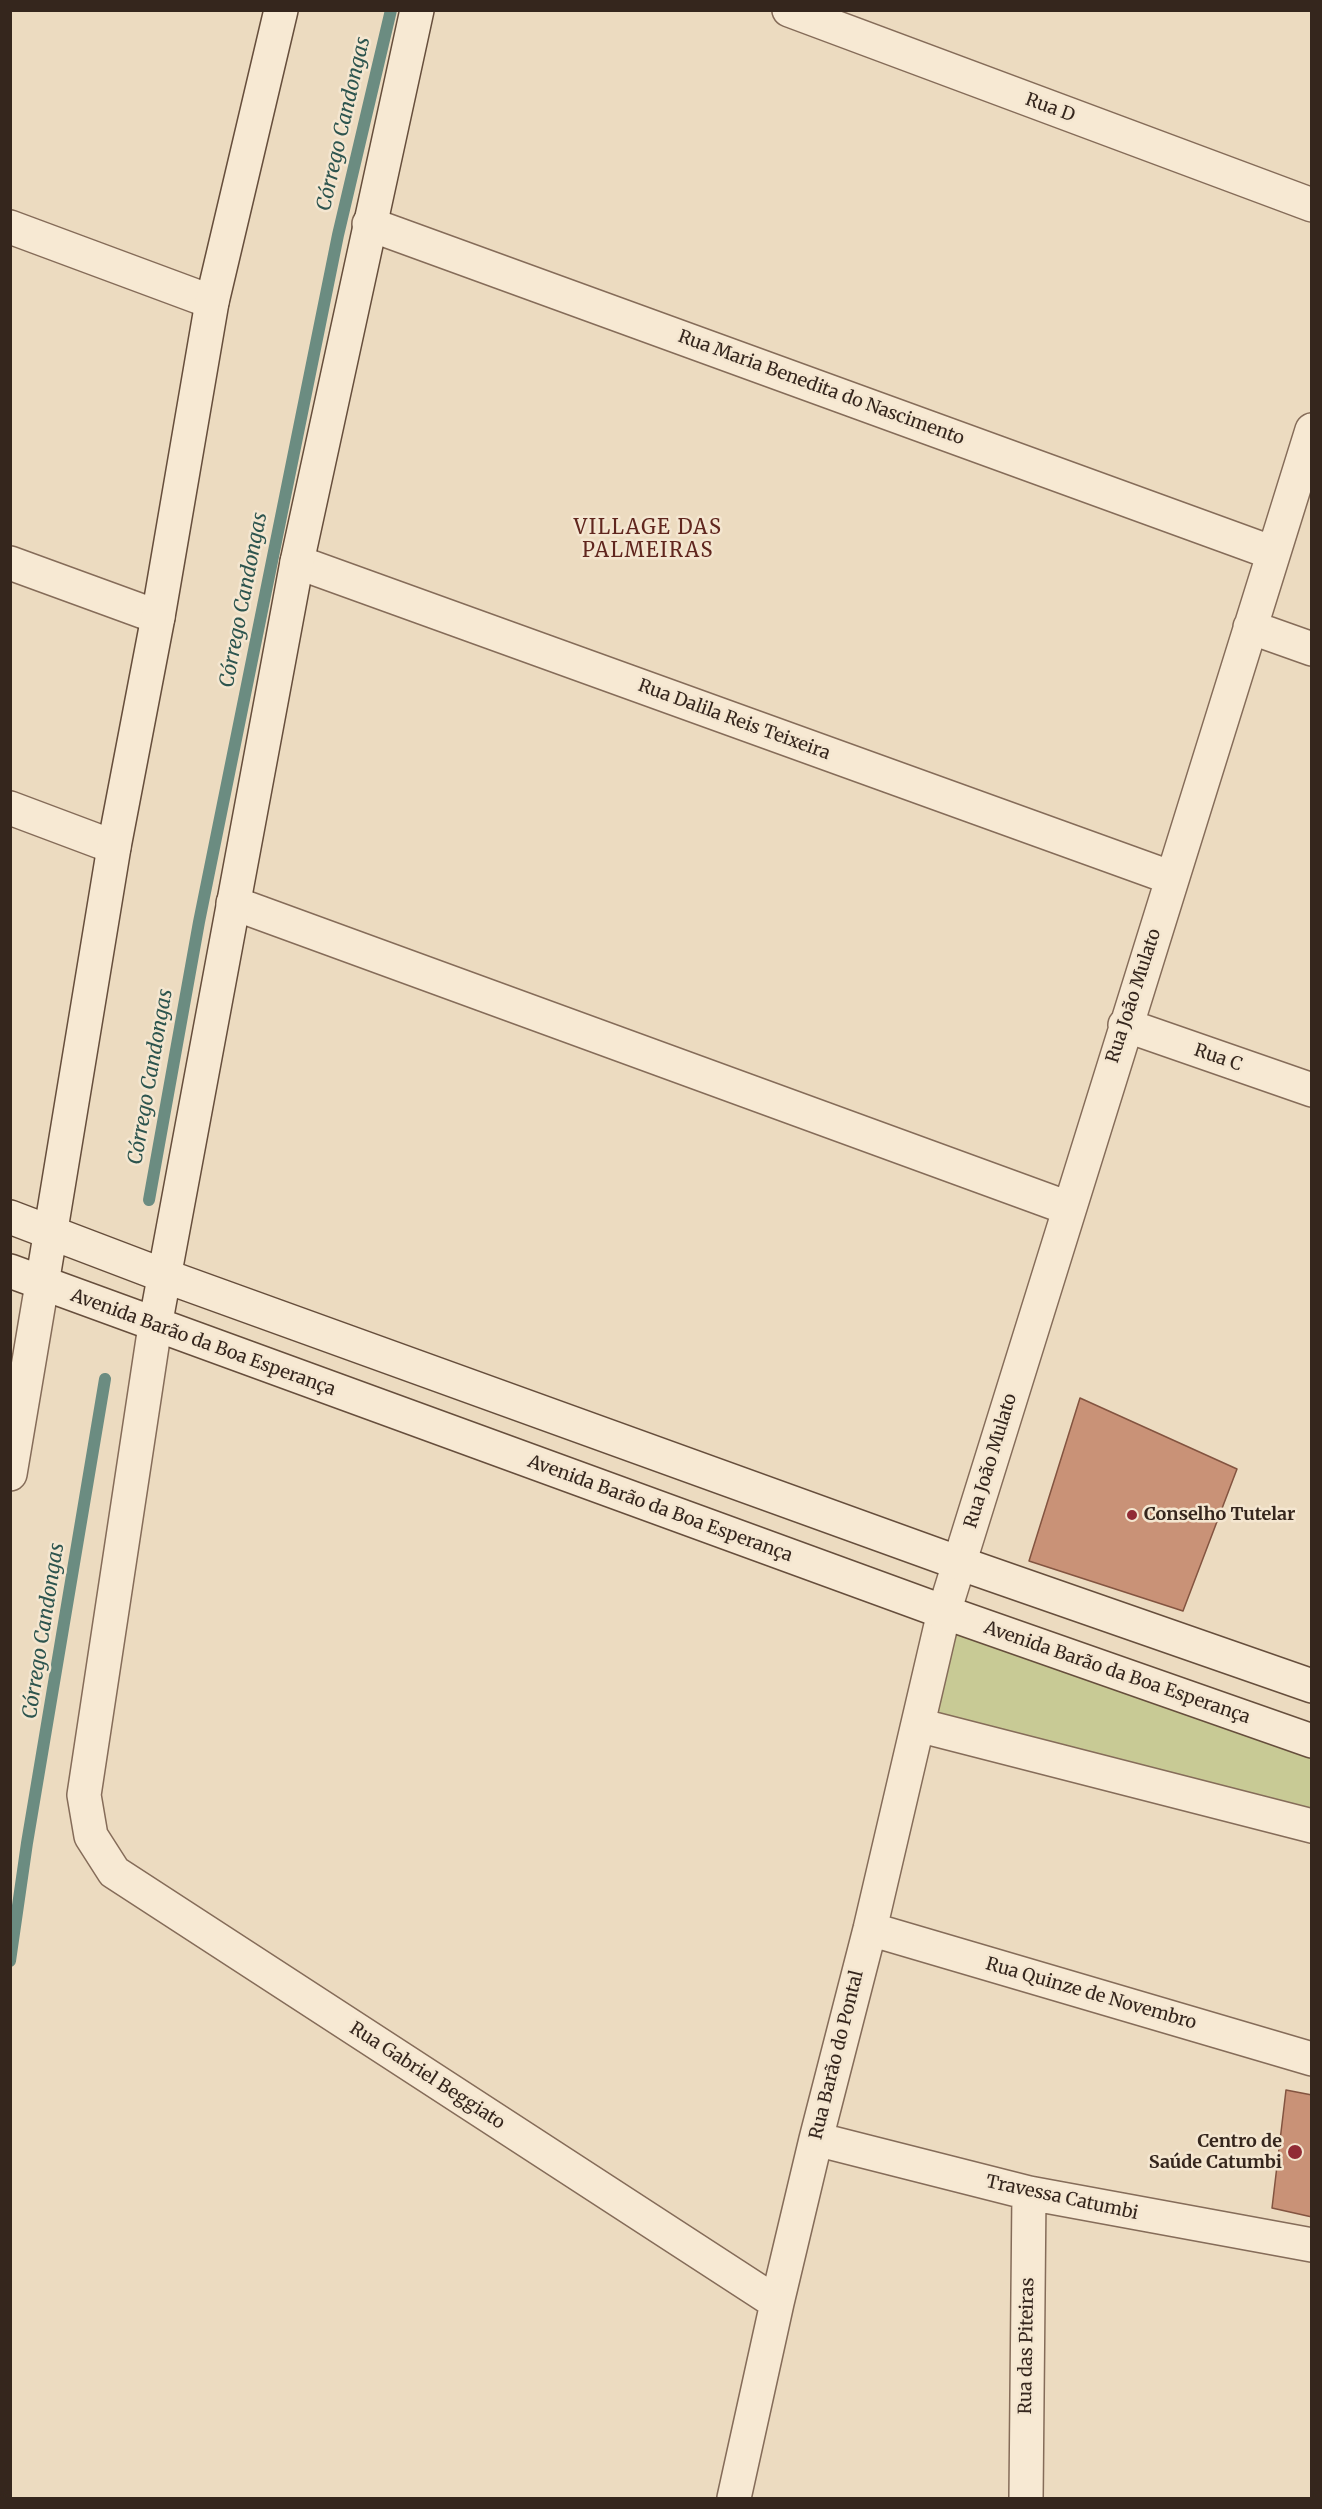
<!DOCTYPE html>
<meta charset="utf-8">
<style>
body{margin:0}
#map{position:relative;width:1322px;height:2509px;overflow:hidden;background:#ecdbc0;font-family:Merriweather,serif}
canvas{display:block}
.frame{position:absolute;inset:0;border:12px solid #35261d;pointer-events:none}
</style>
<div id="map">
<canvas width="1322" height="2509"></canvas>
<div class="frame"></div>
</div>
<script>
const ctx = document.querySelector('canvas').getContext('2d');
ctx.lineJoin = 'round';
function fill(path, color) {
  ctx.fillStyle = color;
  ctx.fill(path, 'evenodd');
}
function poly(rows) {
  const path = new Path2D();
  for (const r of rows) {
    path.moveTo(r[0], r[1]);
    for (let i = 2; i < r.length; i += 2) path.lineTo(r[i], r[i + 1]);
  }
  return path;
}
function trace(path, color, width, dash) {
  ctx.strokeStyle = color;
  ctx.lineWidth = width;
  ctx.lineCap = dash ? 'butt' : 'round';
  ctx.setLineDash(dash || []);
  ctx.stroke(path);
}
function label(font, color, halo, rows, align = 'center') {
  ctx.font = font + ' Merriweather,serif';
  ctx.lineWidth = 5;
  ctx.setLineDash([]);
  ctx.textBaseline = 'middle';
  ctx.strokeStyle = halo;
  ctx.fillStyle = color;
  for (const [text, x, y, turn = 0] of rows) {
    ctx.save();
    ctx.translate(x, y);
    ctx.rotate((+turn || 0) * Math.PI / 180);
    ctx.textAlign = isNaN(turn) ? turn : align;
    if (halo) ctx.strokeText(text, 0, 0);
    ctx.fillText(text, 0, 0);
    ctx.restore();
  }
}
fill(poly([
 [952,1621,1311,1749,1311,1820,932,1711]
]), '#c8ca95');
trace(poly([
 [149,1200,199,922,338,235,391,10],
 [10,1961,27,1843,105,1379]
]), '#6b8c81', 12);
const building = poly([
 [1080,1398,1237,1469,1183,1611,1029,1561,1080,1398],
 [1286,2090,1312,2095,1312,2217,1272,2208,1286,2090]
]);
fill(building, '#c99277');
trace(building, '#835440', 1.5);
const street = poly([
 [789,10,1312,205],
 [369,224,1273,553],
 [10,227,212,302],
 [297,562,1172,878],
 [10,563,158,617],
 [1250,627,1312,649],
 [10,808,114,847],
 [233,903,1068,1208],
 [1125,1025,1312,1090],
 [155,1326,84,1795,91,1836,114,1872,777,2303],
 [10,1474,42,1284],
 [918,1725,1312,1826],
 [870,1929,1312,2059],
 [816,2139,1029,2193,1312,2245],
 [734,2498,777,2303,816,2139,870,1929,944,1612,1312,430],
 [1026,2498,1029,2193]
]);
const secondary = poly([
 [10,1217,165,1276,959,1563,1312,1686],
 [10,1271,944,1612,1312,1741],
 [42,1284,114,847,158,617,212,302,281,10],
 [155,1326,297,562,417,10]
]);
trace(street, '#856c59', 36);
trace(secondary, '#664e3c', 36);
trace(street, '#f7e9d3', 33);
trace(secondary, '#f7e9d3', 33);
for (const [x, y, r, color] of [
 [1132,1515,6,"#912b35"],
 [1295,2152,8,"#912b35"]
]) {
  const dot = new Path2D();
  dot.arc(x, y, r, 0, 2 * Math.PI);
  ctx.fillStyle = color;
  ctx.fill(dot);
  trace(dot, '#f4e6d0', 2);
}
label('18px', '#35261d', '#f4e6d0', [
 ["Rua D",1050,108,20],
 ["Rua Maria Benedita do Nascimento",821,388,20],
 ["Rua Dalila Reis Teixeira",734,720,20],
 ["Rua João Mulato",1134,996,-72],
 ["Rua C",1218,1058,19],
 ["Avenida Barão da Boa Esperança",203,1343,20],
 ["Rua João Mulato",991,1461,-73],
 ["Avenida Barão da Boa Esperança",660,1509,20],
 ["Avenida Barão da Boa Esperança",1117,1673,19],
 ["Rua Quinze de Novembro",1091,1994,16],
 ["Rua Barão do Pontal",837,2055,-76],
 ["Rua Gabriel Beggiato",427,2076,33],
 ["Travessa Catumbi",1062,2198,12],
 ["Rua das Piteiras",1027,2346,-89]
]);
label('bold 18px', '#35261d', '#f4e6d0', [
 ["Conselho Tutelar",1144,1515],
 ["Centro de",1282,2142,"right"],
 ["Saúde Catumbi",1282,2163,"right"]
], 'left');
label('italic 20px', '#2c544e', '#f4e6d0', [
 ["Córrego Candongas",344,124,-77],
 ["Córrego Candongas",244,600,-79],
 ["Córrego Candongas",151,1077,-80],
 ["Córrego Candongas",44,1631,-81]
]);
ctx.letterSpacing = '1.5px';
label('20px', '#60261e', '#f4e6d0', [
 ["VILLAGE DAS",648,528],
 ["PALMEIRAS",648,551]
]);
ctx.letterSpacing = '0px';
</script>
